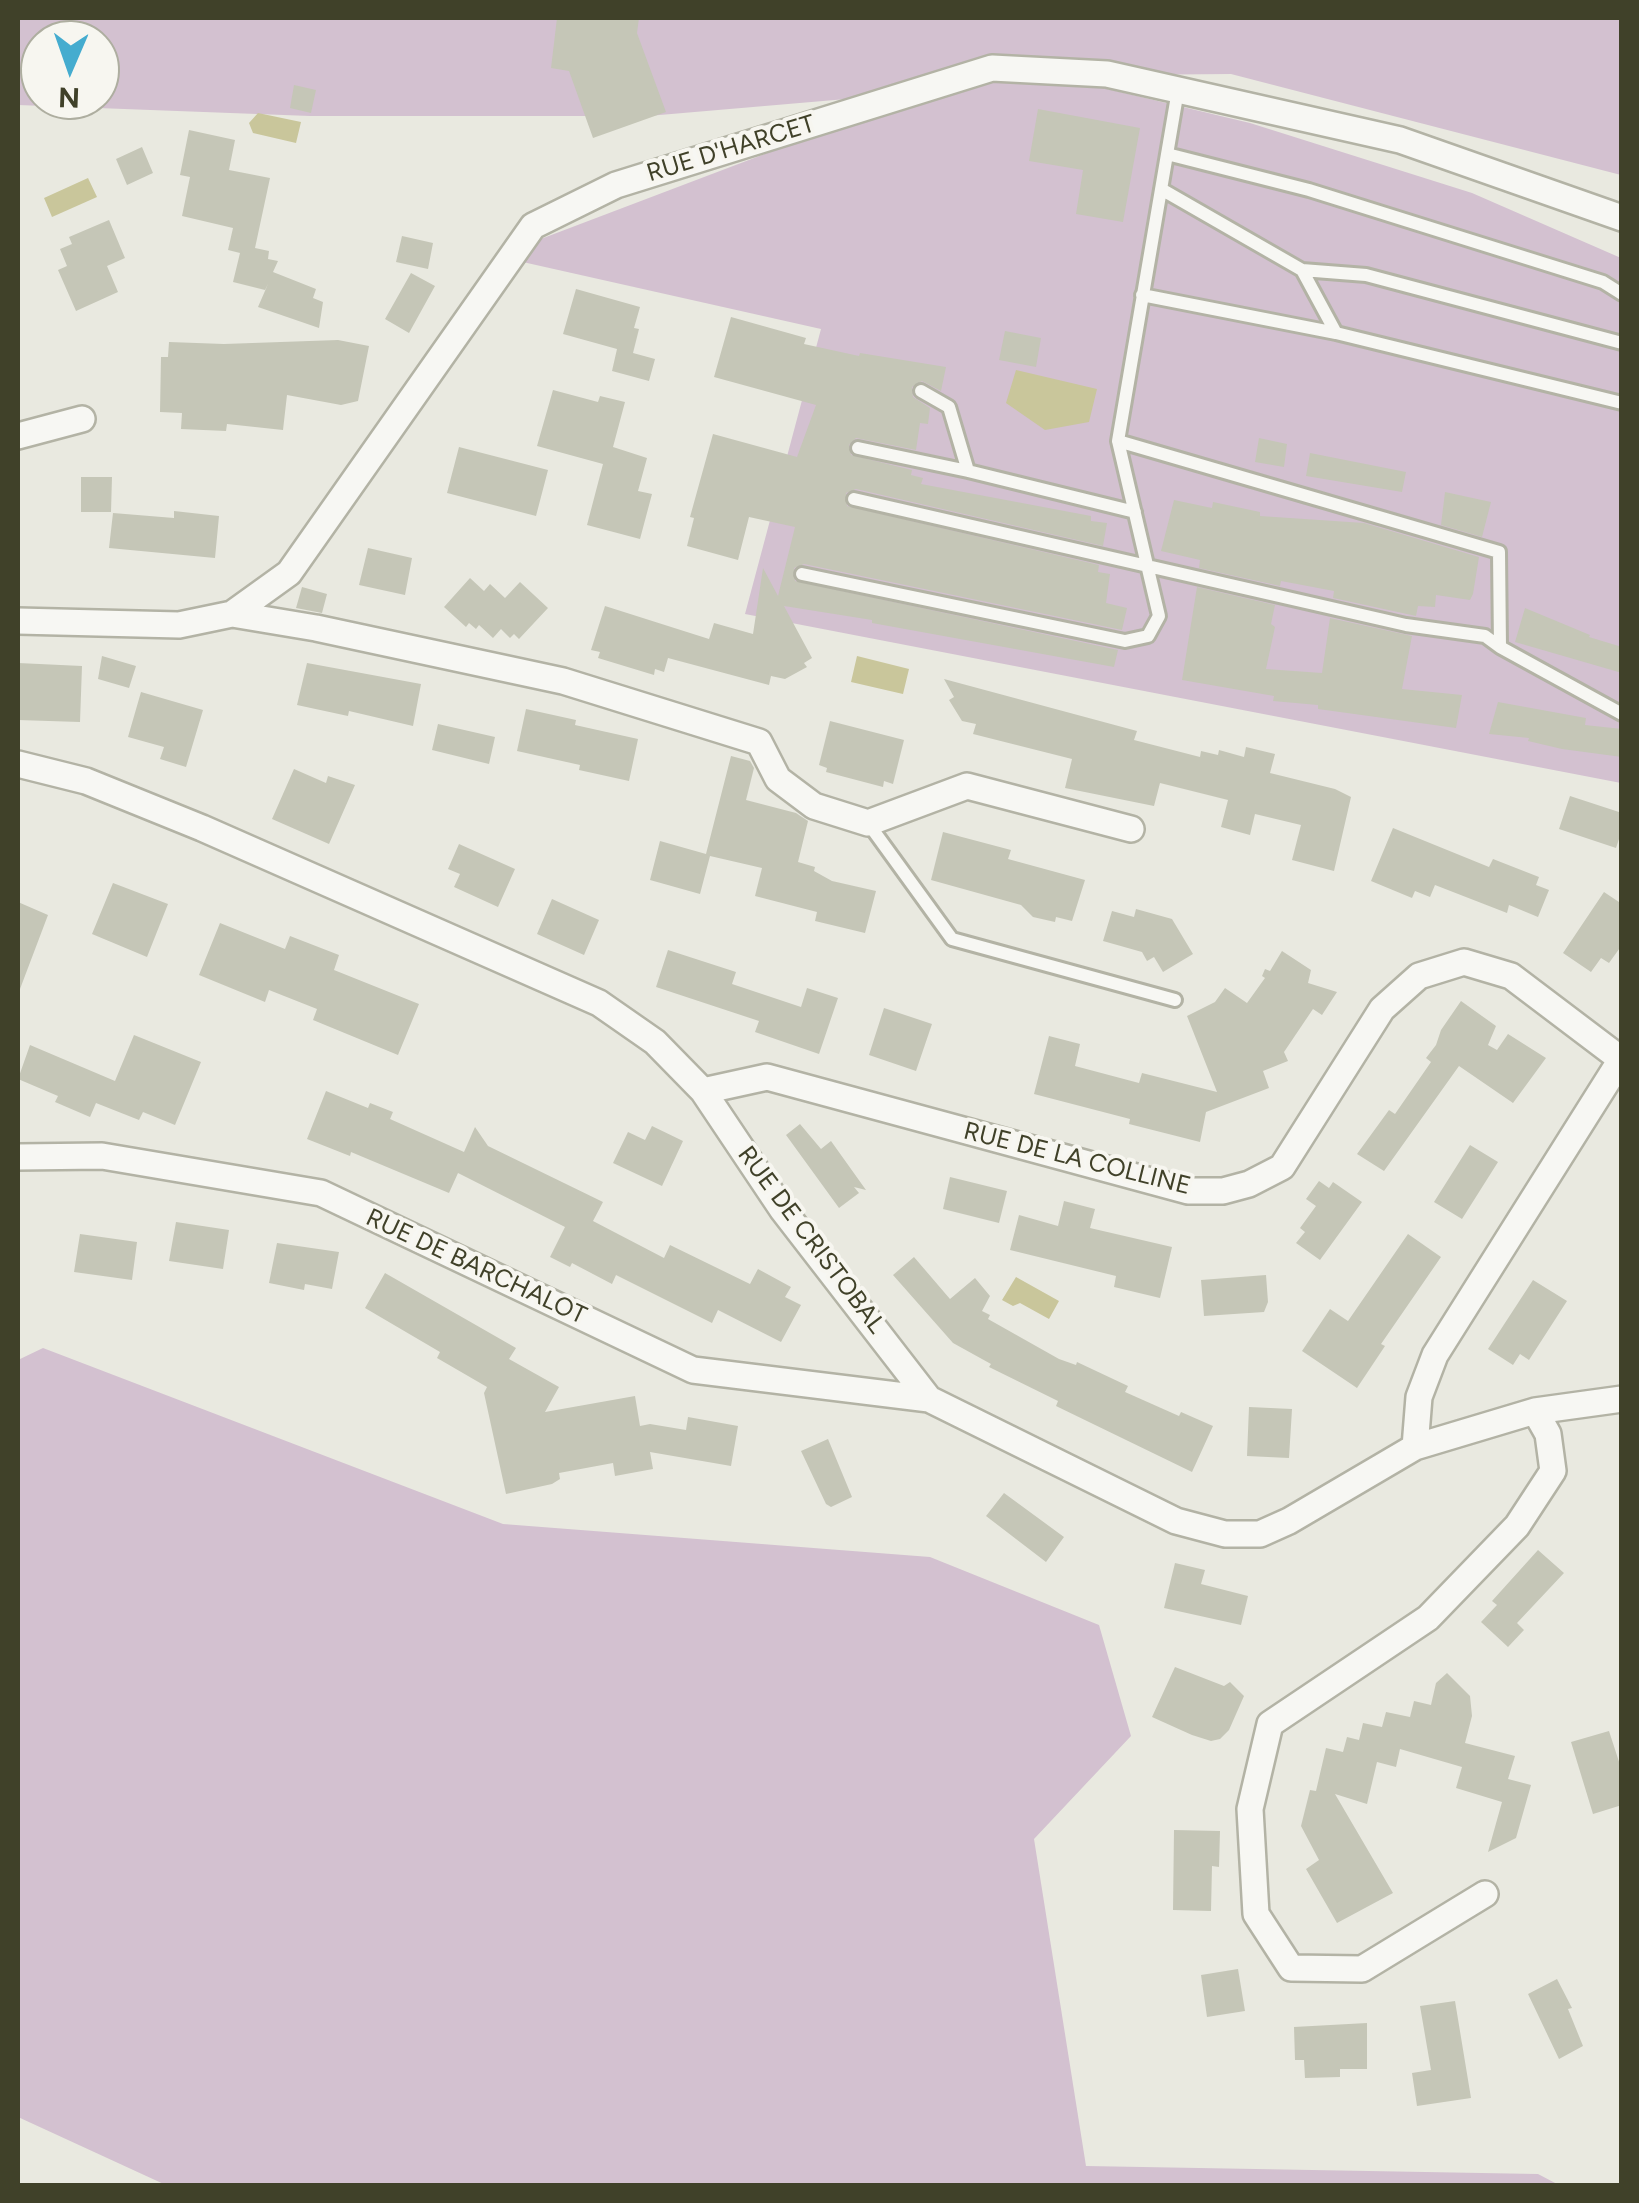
<!DOCTYPE html>
<style>
body{margin:0}
#map{position:relative;width:1639px;height:2203px;overflow:hidden;background:#e9e9e0;font-family:Figtree,sans-serif}
canvas{display:block}
.frame{position:absolute;inset:0;border:20px solid #404129;pointer-events:none}
.north{position:absolute;left:20px;top:20px;width:100px;height:100px;box-sizing:border-box;background:#f7f6f0;border:2px solid #aeaea0;border-radius:50%;rotate:182deg;font-size:28px;font-weight:700;line-height:40px;text-align:center;color:#404129}
.north::after{content:'';display:block;margin:auto;width:35px;height:45px;background:#45accf;clip-path:polygon(50% 0,100% 100%,50% 72%,0 100%)}
</style>
<div id="map">
<canvas width="1639" height="2203"></canvas>
<div class="frame"></div>
<div class="north">N</div>
</div>
<script>
const ctx = document.querySelector('canvas').getContext('2d');
ctx.lineJoin = 'round';
function fill(path, color) {
  ctx.fillStyle = color;
  ctx.fill(path, 'evenodd');
}
function poly(rows) {
  const path = new Path2D();
  for (const r of rows) {
    path.moveTo(r[0], r[1]);
    for (let i = 2; i < r.length; i += 2) path.lineTo(r[i], r[i + 1]);
  }
  return path;
}
function trace(path, color, width, dash) {
  ctx.strokeStyle = color;
  ctx.lineWidth = width;
  ctx.lineCap = dash ? 'butt' : 'round';
  ctx.setLineDash(dash || []);
  ctx.stroke(path);
}
function label(font, color, halo, rows, align = 'center') {
  ctx.font = font + ' Figtree,sans-serif';
  ctx.lineWidth = 8;
  ctx.setLineDash([]);
  ctx.textBaseline = 'middle';
  ctx.strokeStyle = halo;
  ctx.fillStyle = color;
  for (const [text, x, y, turn = 0] of rows) {
    ctx.save();
    ctx.translate(x, y);
    ctx.rotate((+turn || 0) * Math.PI / 180);
    ctx.textAlign = isNaN(turn) ? turn : align;
    if (halo) ctx.strokeText(text, 0, 0);
    ctx.fillText(text, 0, 0);
    ctx.restore();
  }
}
fill(poly([
 [18,18,1621,18,1621,175,1231,74,1118,75,1074,81,1250,123,1472,193,1621,258,1621,783,745,614,821,329,496,256,928,92,648,116,310,116,18,105],
 [40,40,100,40,100,100,40,100],
 [43,1348,503,1524,930,1557,1099,1625,1131,1736,1034,1839,1086,2166,1538,2174,1559,2185,168,2186,18,2117,18,1360]
]), '#d3c1d0');
fill(poly([
 [258,113,301,122,296,143,253,133,249,123],
 [88,178,97,197,52,217,44,198],
 [1016,370,1097,389,1089,422,1045,430,1006,403],
 [857,656,909,669,903,694,851,682],
 [1016,1277,1059,1301,1049,1319,1020,1303,1013,1306,1002,1300]
]), '#c9c69b');
fill(poly([
 [557,18,639,18,637,33,666,112,593,138,569,71,551,68],
 [294,85,316,90,311,113,290,108],
 [1038,109,1140,128,1123,222,1076,214,1083,170,1029,161],
 [189,130,235,140,229,170,270,178,255,248,269,251,268,259,278,261,273,272,316,289,313,298,323,302,319,328,258,307,268,284,265,290,233,282,240,253,228,250,233,228,182,216,190,177,180,175],
 [142,147,153,173,127,185,116,159],
 [109,220,125,258,107,266,118,292,76,311,58,270,67,266,60,249,72,244,69,237],
 [402,236,433,243,428,269,396,262],
 [411,273,435,286,409,333,385,319],
 [576,289,640,307,634,328,639,329,633,353,655,359,649,381,612,371,617,349,563,334],
 [731,317,806,338,804,344,859,356,860,353,946,367,941,391,922,381,912,387,913,397,930,408,928,424,920,423,916,450,856,438,849,445,851,455,912,470,911,475,923,478,921,484,1091,516,1091,521,1107,523,1103,546,856,489,846,493,847,506,1099,565,1098,572,1110,574,1106,603,1127,608,1122,630,804,564,794,568,795,581,1118,650,1114,667,872,623,872,620,784,606,812,658,804,663,807,667,785,679,771,676,769,685,668,658,664,672,655,669,654,675,598,658,600,652,591,650,605,606,709,639,714,623,753,634,763,568,778,596,795,527,749,517,738,560,687,546,694,518,690,517,713,434,797,457,816,405,714,377],
 [1005,331,1041,338,1036,367,999,360],
 [338,340,369,346,358,401,341,405,287,395,283,430,227,424,226,431,181,429,182,413,160,412,161,357,168,357,169,342,224,344],
 [553,390,598,402,600,396,625,402,613,447,647,458,638,491,652,494,640,539,587,525,603,464,537,446],
 [1259,438,1287,444,1284,467,1255,462],
 [459,447,548,470,536,516,447,493],
 [1310,453,1406,472,1402,492,1306,476],
 [81,477,112,477,111,512,81,512],
 [1445,492,1491,502,1482,537,1441,525],
 [1174,500,1212,508,1213,502,1260,512,1260,516,1364,523,1479,557,1473,594,1470,600,1436,595,1435,607,1418,606,1416,616,1333,598,1334,591,1281,581,1280,586,1199,568,1200,560,1161,551],
 [174,511,219,516,215,558,109,548,113,513,174,518],
 [368,548,412,558,405,595,359,585],
 [470,578,484,591,490,584,505,598,520,582,548,608,519,639,514,634,510,638,501,629,493,638,479,625,476,629,469,623,466,627,444,607],
 [302,587,327,594,322,613,296,608],
 [1197,587,1275,605,1271,624,1275,627,1266,669,1322,673,1330,618,1412,636,1402,689,1462,695,1456,728,1318,709,1318,705,1273,701,1274,696,1182,680],
 [1525,608,1590,635,1589,637,1622,647,1622,673,1515,642],
 [102,656,136,666,129,688,98,679],
 [18,663,82,666,80,722,18,720],
 [307,663,421,684,413,726,349,711,348,716,297,705],
 [944,679,1137,731,1134,740,1200,757,1201,751,1218,755,1219,750,1244,757,1246,747,1275,754,1270,773,1335,789,1351,797,1334,871,1292,860,1301,825,1255,814,1250,835,1221,827,1228,800,1160,783,1154,806,1065,788,1072,759,973,734,976,724,962,721,949,700,954,697],
 [141,692,203,710,186,767,160,759,164,747,128,737],
 [1498,702,1586,718,1585,725,1622,729,1622,757,1562,749,1528,741,1529,738,1489,734],
 [526,709,576,720,575,725,638,739,629,781,579,770,580,765,517,751],
 [830,721,904,740,893,784,884,781,883,787,826,772,827,768,819,765],
 [438,724,495,737,489,764,432,750],
 [731,756,750,761,754,768,746,800,796,813,808,821,798,862,815,867,814,871,832,881,876,891,865,933,815,921,817,912,755,896,762,868,710,856,700,894,650,880,660,841,706,854],
 [294,769,326,783,328,776,355,785,329,844,272,819],
 [1570,796,1622,813,1622,830,1616,848,1559,829],
 [1393,828,1489,867,1493,859,1539,877,1536,885,1549,890,1538,917,1509,905,1507,913,1435,885,1430,897,1415,891,1412,898,1371,881],
 [943,832,1011,850,1008,859,1085,880,1072,921,1056,917,1055,922,1033,917,1021,905,931,880],
 [459,844,515,869,498,907,454,887,460,874,448,869],
 [113,883,168,904,147,957,92,934],
 [1604,892,1622,904,1622,945,1609,963,1601,958,1591,972,1563,953],
 [552,899,599,920,584,955,537,934],
 [18,902,48,915,20,989,18,989],
 [1136,909,1172,919,1193,954,1163,972,1154,957,1147,961,1142,952,1103,941,1112,911,1134,917],
 [220,923,285,949,290,936,339,955,334,970,419,1004,398,1055,313,1020,317,1009,269,990,265,1002,199,975],
 [668,950,736,972,732,984,801,1007,807,988,838,998,819,1054,755,1032,759,1021,656,987],
 [1282,951,1311,970,1308,983,1337,992,1322,1015,1313,1009,1284,1052,1288,1061,1263,1071,1269,1088,1206,1112,1200,1142,1129,1124,1130,1119,1034,1094,1049,1036,1080,1044,1075,1066,1139,1083,1142,1073,1217,1092,1187,1016,1215,1002,1225,988,1247,1003,1265,978,1262,976,1265,969,1270,971],
 [1461,1001,1496,1026,1488,1045,1497,1050,1508,1034,1546,1058,1513,1103,1459,1066,1384,1171,1357,1154,1389,1110,1395,1114,1431,1062,1426,1058,1436,1045,1441,1030],
 [884,1008,932,1024,916,1071,869,1055],
 [134,1035,201,1062,175,1125,143,1112,139,1120,96,1103,90,1117,55,1102,58,1096,18,1079,30,1045,115,1081],
 [326,1091,368,1108,370,1103,393,1112,390,1119,464,1152,475,1127,488,1146,603,1202,593,1221,664,1258,670,1245,750,1284,758,1269,791,1287,785,1297,801,1305,781,1342,718,1310,712,1323,616,1275,612,1284,572,1263,570,1267,550,1257,565,1227,458,1173,449,1193,351,1152,350,1156,307,1139],
 [800,1124,821,1149,831,1141,866,1190,854,1187,859,1193,839,1208,786,1135],
 [652,1126,683,1141,662,1186,613,1163,628,1132,645,1140],
 [1470,1145,1498,1162,1462,1219,1434,1202],
 [950,1177,1007,1191,999,1223,943,1209],
 [1319,1181,1329,1188,1333,1182,1362,1202,1320,1260,1296,1243,1305,1232,1300,1228,1316,1206,1306,1199],
 [1064,1201,1095,1209,1090,1228,1172,1247,1160,1298,1114,1287,1116,1276,1010,1250,1019,1215,1058,1226],
 [176,1222,229,1230,223,1269,169,1261],
 [80,1234,137,1242,132,1280,74,1272],
 [1408,1234,1441,1257,1381,1344,1385,1346,1357,1388,1302,1351,1330,1309,1348,1321],
 [277,1243,339,1252,332,1289,305,1284,304,1290,269,1283],
 [914,1257,950,1299,975,1278,990,1296,982,1311,990,1315,988,1319,1059,1359,1076,1365,1077,1362,1128,1386,1125,1392,1179,1416,1181,1412,1213,1426,1192,1472,1056,1406,1058,1401,989,1367,991,1364,953,1343,893,1275],
 [385,1273,516,1348,509,1359,559,1387,545,1412,635,1396,640,1426,650,1424,686,1430,688,1417,738,1426,731,1466,650,1452,653,1469,615,1476,613,1463,559,1473,560,1479,552,1484,506,1494,484,1393,487,1387,437,1358,440,1352,365,1308],
 [1266,1275,1268,1302,1264,1312,1204,1316,1201,1280],
 [1533,1280,1567,1301,1529,1360,1520,1354,1513,1365,1488,1349],
 [1249,1407,1292,1409,1289,1458,1247,1456],
 [828,1439,852,1497,831,1507,826,1504,801,1451],
 [1004,1493,1064,1537,1046,1562,986,1516],
 [1538,1550,1564,1573,1517,1623,1524,1630,1508,1647,1481,1622,1497,1605,1492,1601],
 [1175,1563,1205,1570,1201,1584,1248,1596,1241,1625,1164,1608],
 [1175,1667,1224,1686,1230,1682,1244,1696,1229,1730,1220,1739,1211,1741,1192,1735,1152,1717],
 [1447,1673,1470,1696,1472,1716,1465,1743,1515,1756,1508,1779,1531,1785,1516,1838,1488,1852,1502,1802,1456,1788,1462,1767,1400,1749,1396,1767,1377,1762,1367,1804,1335,1794,1393,1893,1337,1923,1306,1869,1319,1860,1301,1826,1310,1790,1316,1791,1326,1748,1343,1752,1347,1737,1359,1740,1363,1723,1382,1727,1386,1712,1410,1717,1414,1701,1431,1705,1436,1683],
 [1609,1731,1622,1771,1622,1805,1593,1814,1571,1742],
 [1174,1830,1220,1831,1219,1867,1212,1866,1211,1911,1173,1910],
 [1238,1969,1245,2011,1207,2017,1201,1975],
 [1557,1979,1572,2008,1568,2009,1583,2046,1559,2059,1528,1994],
 [1455,2001,1471,2098,1417,2106,1412,2073,1431,2070,1420,2006],
 [1367,2023,1367,2069,1340,2069,1340,2077,1305,2078,1304,2060,1295,2060,1294,2027]
]), '#c5c6b7');
const service = poly([
 [1167,154,1309,190,1603,282,1622,294],
 [1161,189,1302,270,1366,275,1622,343],
 [1302,270,1336,333],
 [1142,295,1336,333,1622,403],
 [921,391,949,407,968,471,1135,512],
 [1118,441,1499,552,1500,647,1622,714],
 [858,448,968,471],
 [854,499,1406,625,1485,636,1500,647],
 [802,574,1125,641,1148,636,1159,616,1118,441,1178,90],
 [868,823,952,939,1175,1000]
]);
const minor = poly([
 [18,436,82,419],
 [232,614,316,628,563,681,759,742,778,779,814,806,868,823,967,786,1131,829],
 [18,621,179,625,232,614,289,573,533,226,616,185,992,68,1107,74,1400,140,1622,218],
 [18,764,86,781,202,828,599,1003,655,1042,703,1091,782,1209,929,1399,1176,1521,1225,1534,1260,1534,1289,1521,1415,1447,1535,1411,1622,1399],
 [703,1091,767,1077,1188,1191,1223,1191,1249,1184,1282,1167,1382,1009,1419,976,1464,962,1511,976,1622,1060],
 [18,1157,102,1156,321,1193,693,1370,929,1399],
 [1415,1447,1419,1397,1435,1355,1622,1058],
 [1485,1894,1362,1969,1291,1968,1256,1914,1250,1809,1270,1724,1428,1618,1517,1526,1553,1471,1548,1434,1535,1411]
]);
trace(service, '#b3b3a5', 18);
trace(minor, '#b3b3a5', 30);
trace(service, '#f7f7f3', 12);
trace(minor, '#f7f7f3', 25);
label('25px', '#404129', '#f7f6f0', [
 ["RUE D'HARCET",731,149,-17],
 ["RUE DE LA COLLINE",1077,1159,14],
 ["RUE DE CRISTOBAL",811,1240,53],
 ["RUE DE BARCHALOT",476,1267,25]
]);
</script>
